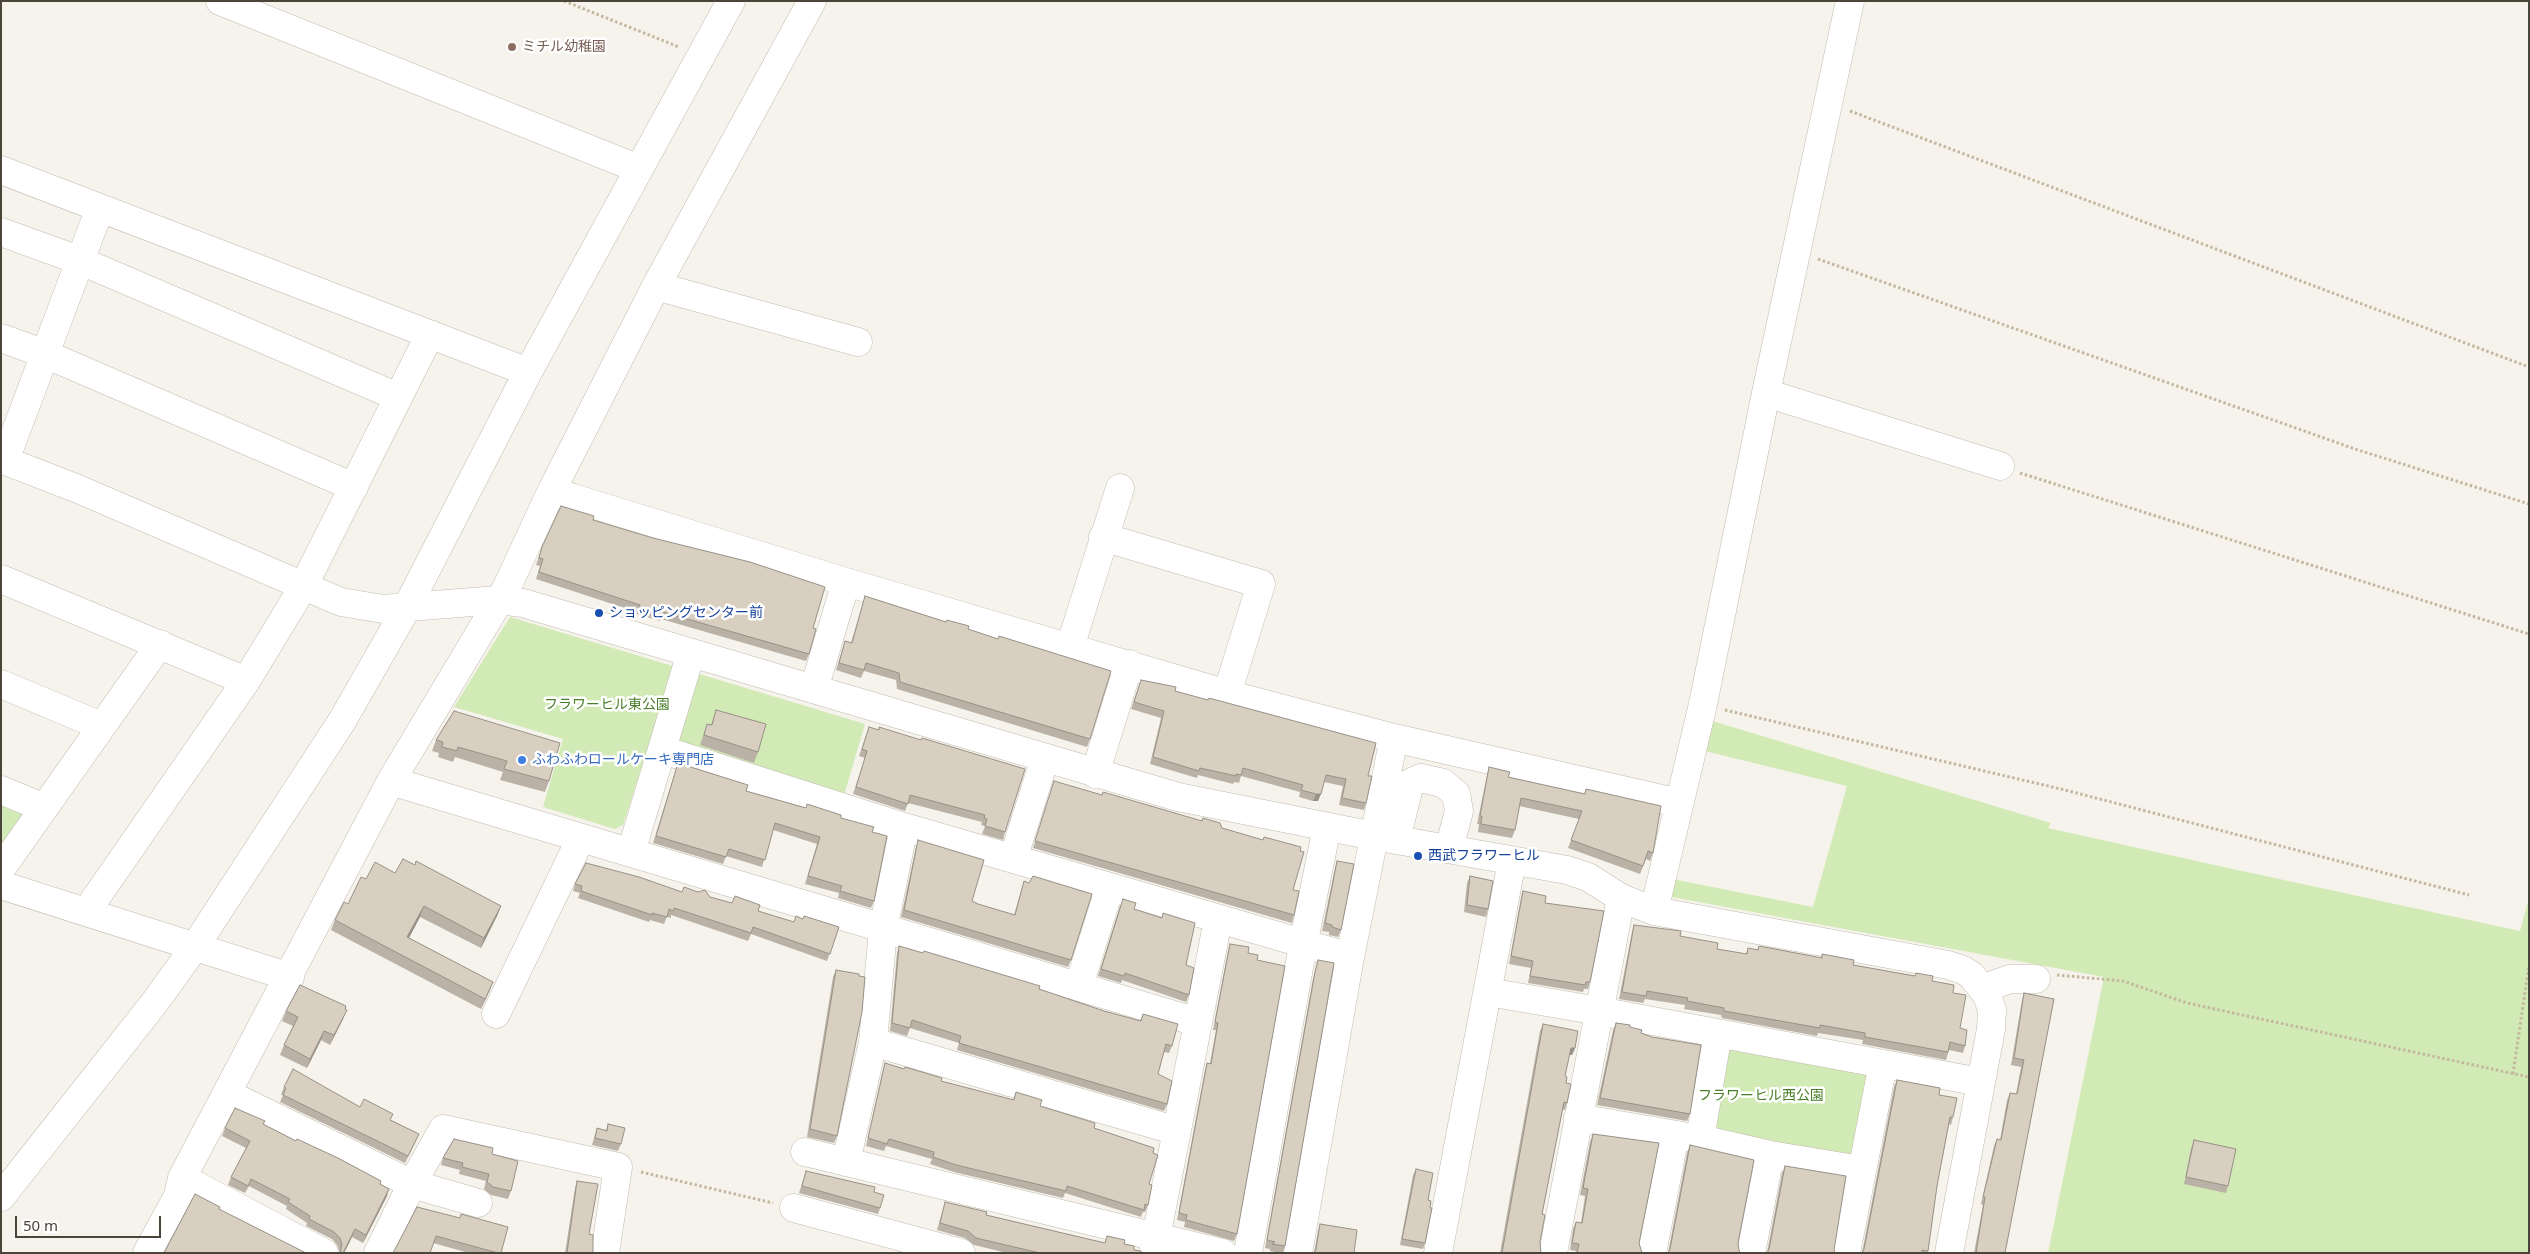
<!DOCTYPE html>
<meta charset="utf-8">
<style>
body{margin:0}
#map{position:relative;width:2530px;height:1254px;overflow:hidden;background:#f6f3ec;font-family:"Noto Sans",sans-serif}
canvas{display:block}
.frame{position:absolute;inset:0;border:2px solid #4b4439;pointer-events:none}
.scale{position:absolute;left:15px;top:1216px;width:146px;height:22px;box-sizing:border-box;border:2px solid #4b4439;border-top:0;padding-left:6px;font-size:15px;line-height:18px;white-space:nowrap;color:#4b4439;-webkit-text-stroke:4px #fff;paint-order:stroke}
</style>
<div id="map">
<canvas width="2530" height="1254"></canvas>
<div class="frame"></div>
<div class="scale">50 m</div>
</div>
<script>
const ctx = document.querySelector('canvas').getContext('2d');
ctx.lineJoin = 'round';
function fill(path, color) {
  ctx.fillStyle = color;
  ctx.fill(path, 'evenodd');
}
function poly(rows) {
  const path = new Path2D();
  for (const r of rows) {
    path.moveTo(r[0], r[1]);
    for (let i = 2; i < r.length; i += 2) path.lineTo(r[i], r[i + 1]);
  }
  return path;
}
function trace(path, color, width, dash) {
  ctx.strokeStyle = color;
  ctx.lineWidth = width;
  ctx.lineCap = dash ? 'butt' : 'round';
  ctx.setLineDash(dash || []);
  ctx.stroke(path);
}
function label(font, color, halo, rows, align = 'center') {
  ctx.font = font + ' "Noto Sans","Noto Sans JP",sans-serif';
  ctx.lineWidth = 5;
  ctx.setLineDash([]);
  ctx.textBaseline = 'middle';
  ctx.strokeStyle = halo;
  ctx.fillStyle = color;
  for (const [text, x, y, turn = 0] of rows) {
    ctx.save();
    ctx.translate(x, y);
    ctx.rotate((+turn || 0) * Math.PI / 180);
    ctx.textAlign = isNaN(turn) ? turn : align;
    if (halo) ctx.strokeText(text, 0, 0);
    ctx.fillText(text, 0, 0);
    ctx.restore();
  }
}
fill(poly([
 [510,617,865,724,843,799,650,741,623,825,615,829,543,807,563,739,454,707],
 [1709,720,2051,823,2048,828,2219,866,2520,931,2529,898,2529,1253,2048,1253,2104,977,1666,896,1672,879,1813,907,1847,786,1701,750],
 [1,799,27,816,1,855],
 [1731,1043,1871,1076,1852,1157,1713,1135,1723,1049]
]), '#d2eab5');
const minor = poly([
 [220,1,639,169],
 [1,170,528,372],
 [1,232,81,261,398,397],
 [656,286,858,342],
 [1,338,45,354,354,487],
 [1766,393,2000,466],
 [1,459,78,489,341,602,383,609,498,600,523,603,1178,797,1374,836,1567,870,1588,877,1621,898,1654,911,1948,965,1963,970,1971,975,1987,995,1992,1010,1991,1029,1949,1253],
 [5,460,100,208],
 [552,490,573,498,846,582,1227,694,1394,738,1679,803],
 [1103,537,1261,584,1227,694],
 [1,579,246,681],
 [1070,647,1120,488],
 [1,684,101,726],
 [814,689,846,582],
 [663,750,904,827,1350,957],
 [1095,774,1129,664],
 [391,781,1197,1022],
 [1,790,44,808],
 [1396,840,1410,783,1421,778,1443,783,1456,794,1459,811,1449,849],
 [631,852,691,653],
 [1013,859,1045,758],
 [1,869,160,644],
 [1,885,290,977],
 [1654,911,1703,704,1766,393,1850,1],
 [86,912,246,681,303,587,430,334],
 [1079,985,1110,887],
 [1984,988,2010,979,2036,979],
 [1488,992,1599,1011,1980,1082],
 [496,1014,581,838],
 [873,1042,1177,1131],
 [228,1094,412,1184,478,1203],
 [1578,1118,1700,1139,1770,1155,1861,1170],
 [1700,1139,1718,1033],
 [805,1152,1223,1253],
 [846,1162,873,1042,883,929,904,827],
 [182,1178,324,1253],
 [1,1197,155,1002,194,948,342,721,406,609,528,372,731,1],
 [794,1208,961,1253],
 [147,1253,178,1196,182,1178,391,781,506,589,552,490,656,286,812,1],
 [378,1253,412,1184,443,1129,618,1167,605,1253],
 [1153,1253,1218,920],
 [1248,1253,1303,945,1327,827],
 [1298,1253,1350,957,1394,738],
 [1438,1253,1512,861],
 [1553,1253,1621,898],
 [1652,1253,1675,1135],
 [1751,1253,1770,1155],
 [1846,1253,1883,1064]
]);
trace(minor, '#c2bbae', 29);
trace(poly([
 [564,1,679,47],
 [1850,111,2529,367],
 [1818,259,2355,449,2529,504],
 [2020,473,2529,634],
 [1725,710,2065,790,2469,895],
 [2057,975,2123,981,2187,1003,2529,1077],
 [2513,1074,2529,965],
 [641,1172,773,1203]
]), '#c4b79f', 3, [2.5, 2.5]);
trace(minor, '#fff', 28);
fill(poly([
 [593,520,813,628,809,654,806,661,661,619,660,621,636,614,637,612,536,579,540,566,536,565,542,547],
 [865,596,968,629,1090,739,1087,747,897,689,896,680,864,671,861,678,836,670,845,641,851,643],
 [1141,680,1175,691,1368,776,1366,803,1364,810,1339,805,1343,786,1324,782,1318,801,1313,801,1299,797,1300,792,1241,776,1239,783,1234,782,1233,784,1198,775,1197,778,1150,764,1161,718,1131,709],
 [716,710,758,752,754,763,700,745,707,724,711,725],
 [454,711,549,781,545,792,500,780,503,772,455,757,453,762,438,757,439,753,432,751,436,740],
 [869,727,879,730,1005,832,1003,840,982,834,985,826,981,825,982,822,908,803,905,811,853,794,865,758,859,756],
 [678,763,746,791,841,818,872,832,874,901,871,908,838,898,839,893,805,884,817,844,773,830,762,867,726,856,723,864,653,843],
 [1489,767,1508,777,1584,794,1586,789,1653,853,1650,861,1646,859,1640,874,1568,848,1579,819,1519,806,1515,830,1512,838,1478,832,1479,824,1477,824,1487,775],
 [1052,788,1222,828,1300,851,1293,890,1294,915,1292,923,1033,848],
 [918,840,972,901,978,904,1014,915,1024,881,1071,960,1068,967,901,917,916,847],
 [1337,861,1341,930,1338,937,1329,935,1329,932,1322,931,1335,868],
 [415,865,501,906,497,916,481,948,420,917,409,938,493,982,481,1009,331,930,335,920,348,904,395,873],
 [1470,876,1488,909,1486,917,1464,912,1467,883],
 [575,884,682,892,710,897,794,922,803,919,839,927,827,961,751,934,748,941,671,915,671,918,667,917,664,924,650,920,649,922,578,898,580,893,573,891],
 [1523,891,1545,903,1590,982,1588,989,1584,989,1583,992,1528,983,1531,968,1509,964,1521,898],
 [1120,906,1134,909,1186,965,1189,995,1186,1002,1122,980,1121,983,1098,976],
 [1634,925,1680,936,1717,949,1746,954,1748,948,1757,950,1759,946,1821,958,1822,954,1853,965,1915,976,1916,973,1953,993,1960,1028,1965,1046,1963,1053,1949,1050,1946,1060,1862,1044,1863,1040,1818,1033,1817,1036,1722,1018,1721,1015,1684,1009,1685,1005,1645,999,1643,1003,1619,999,1632,932],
 [1230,944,1248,953,1257,960,1237,1234,1234,1241,1184,1227,1185,1222,1177,1220,1205,1070,1207,1063,1210,1063,1216,1030,1213,1030,1228,951],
 [899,946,1039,989,1104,1011,1140,1021,1143,1014,1172,1046,1169,1053,1164,1052,1158,1074,1167,1104,1164,1111,957,1050,959,1043,910,1028,907,1036,890,1031,897,953],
 [1318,960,1285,1246,1283,1253,1280,1253,1270,1251,1270,1249,1265,1248,1313,979],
 [836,970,837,1136,834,1143,807,1137,833,977],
 [2024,993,2054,999,2005,1253,1974,1253,1983,1205,1981,1204,1994,1146,1997,1139,2000,1140,2007,1100,2010,1093,2016,1094,2021,1067,2011,1065,2022,1000],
 [345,1009,343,1019,330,1045,321,1040,307,1068,280,1055,284,1045,293,1026,282,1021,286,1011],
 [1616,1023,1630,1027,1690,1114,1687,1121,1597,1105,1613,1030],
 [1543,1024,1575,1048,1572,1055,1569,1055,1565,1076,1567,1103,1565,1110,1562,1109,1542,1214,1540,1242,1541,1253,1500,1253,1540,1031],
 [885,1063,941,1081,1013,1100,1016,1092,1040,1106,1094,1128,1153,1153,1149,1184,1148,1205,1145,1212,1143,1212,1141,1217,1065,1193,1063,1198,954,1172,930,1164,932,1159,886,1146,884,1151,866,1146,883,1070],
 [1897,1080,1939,1095,1953,1117,1951,1125,1949,1124,1937,1186,1928,1251,1927,1253,1862,1253,1894,1087],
 [284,1087,360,1107,391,1120,419,1134,416,1141,405,1163,280,1102,283,1095,281,1095],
 [263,1124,380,1184,387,1196,363,1243,352,1237,344,1253,340,1253,337,1245,332,1239,306,1226,307,1223,286,1209,287,1206,249,1186,245,1193,228,1185,231,1177,246,1148,222,1136,225,1128],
 [608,1124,621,1144,618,1151,592,1145,597,1128,606,1130],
 [1593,1134,1639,1243,1642,1253,1576,1253,1576,1251,1570,1250,1573,1229,1576,1222,1581,1223,1585,1196,1580,1195,1590,1142],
 [2194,1140,2228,1186,2226,1193,2184,1184,2191,1148],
 [1690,1145,1738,1243,1739,1250,1668,1253,1687,1153],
 [492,1154,511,1191,508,1199,491,1195,484,1189,486,1181,459,1174,460,1170,441,1165,443,1158],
 [1785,1166,1834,1250,1767,1253,1782,1173],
 [1416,1169,1428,1200,1430,1208,1425,1243,1423,1249,1400,1245,1413,1175],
 [806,1171,874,1192,880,1208,878,1214,799,1193],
 [577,1181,589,1234,593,1253,565,1253,575,1188],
 [945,1202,986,1215,1105,1243,1107,1236,1124,1244,1134,1250,1142,1253,1007,1253,974,1245,965,1238,937,1230],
 [417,1207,501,1253,469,1253,433,1243],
 [1320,1224,1354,1253,1314,1253,1318,1231]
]), '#bab2a6');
fill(poly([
 [1316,794,1321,794,1318,801,1313,801],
 [424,906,420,917,404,947,407,937],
 [501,906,497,916,481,948,484,938],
 [493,982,489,992,481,1009,485,999],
 [347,1010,343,1019,330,1045,334,1035],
 [324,1031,321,1040,307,1068,310,1059],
 [1571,1048,1575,1048,1572,1055,1568,1055],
 [389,1189,387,1196,363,1243,366,1235],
 [355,1229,352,1237,344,1253,343,1253]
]), '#979187');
const building = poly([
 [561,506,594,516,593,520,653,538,750,562,825,587,813,628,816,629,809,654,663,612,663,614,639,607,640,605,539,572,543,559,539,558,542,547,561,506],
 [865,596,946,622,947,620,969,626,968,629,998,639,999,636,1111,671,1090,739,900,682,899,673,866,663,864,670,839,663,845,641,852,643,865,596],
 [1141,680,1176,687,1175,691,1208,700,1209,698,1376,743,1368,776,1372,776,1366,803,1342,798,1346,779,1326,775,1321,794,1316,794,1301,790,1303,785,1243,768,1241,775,1236,774,1236,776,1200,768,1199,771,1153,757,1164,711,1134,702,1141,680],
 [716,710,766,724,758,752,704,735,707,724,712,725,716,710],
 [454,711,560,743,549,781,504,769,507,761,458,747,457,751,442,747,443,742,436,740,454,711],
 [869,727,879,730,879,727,921,740,922,738,1025,769,1005,832,985,826,987,819,984,818,985,815,910,795,908,804,856,787,867,751,862,749,869,727],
 [678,763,748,785,746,791,806,808,807,804,841,815,841,818,874,827,872,832,887,836,874,901,840,891,842,886,808,876,820,837,775,823,765,860,729,849,726,857,656,836,678,763],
 [1489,767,1510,772,1508,777,1585,794,1586,789,1661,806,1653,853,1648,851,1643,866,1571,840,1582,811,1521,798,1515,830,1481,824,1482,816,1480,816,1489,767],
 [1054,781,1102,795,1103,792,1202,821,1203,818,1220,823,1222,828,1263,840,1264,837,1301,847,1300,851,1304,852,1293,890,1299,891,1294,915,1035,841,1054,781],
 [918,840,984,860,972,901,978,904,1015,915,1024,881,1029,883,1033,876,1092,894,1071,960,904,910,918,840],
 [403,859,415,865,416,861,501,906,484,938,424,906,407,937,493,982,485,999,335,920,344,902,348,904,361,877,366,879,375,862,395,873,403,859],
 [1337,861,1354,864,1341,930,1332,927,1332,925,1325,923,1337,861],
 [586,863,639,877,682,892,684,887,698,892,705,890,710,897,732,903,735,896,760,905,758,911,794,922,796,916,803,919,804,916,839,927,830,954,753,927,751,933,674,908,673,911,669,909,667,917,652,913,652,915,581,891,582,886,575,884,586,863],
 [1470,876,1493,881,1488,909,1467,905,1470,876],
 [1523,891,1546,896,1545,903,1604,911,1590,982,1586,982,1585,985,1530,976,1533,961,1511,956,1523,891],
 [1123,899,1136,903,1134,909,1162,918,1163,913,1195,923,1186,965,1194,968,1189,995,1125,973,1124,976,1101,969,1123,899],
 [1634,925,1681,931,1680,936,1718,943,1717,949,1747,954,1748,948,1758,950,1759,946,1822,958,1822,954,1854,960,1853,965,1915,976,1916,973,1933,976,1932,981,1954,985,1953,993,1966,995,1960,1028,1967,1030,1965,1046,1950,1042,1948,1052,1865,1037,1865,1033,1820,1025,1820,1028,1724,1011,1724,1008,1687,1001,1688,998,1647,991,1646,996,1622,992,1634,925],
 [1230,944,1249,947,1248,953,1258,955,1257,960,1285,966,1237,1234,1186,1220,1187,1215,1179,1213,1207,1063,1211,1064,1218,1023,1215,1022,1230,944],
 [899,946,923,953,924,951,1040,986,1039,989,1104,1011,1141,1021,1143,1014,1178,1024,1172,1046,1166,1044,1158,1074,1172,1081,1167,1104,959,1043,961,1036,912,1020,910,1028,892,1023,899,946],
 [1318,960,1334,963,1285,1246,1272,1244,1275,1242,1267,1240,1315,972,1318,960],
 [836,970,859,974,859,976,865,977,862,1012,837,1136,810,1129,836,970],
 [300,985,346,1006,345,1009,347,1010,334,1035,324,1031,310,1059,284,1045,298,1017,286,1011,300,985],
 [2024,993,2054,999,2005,1253,1976,1253,1985,1197,1983,1197,1997,1139,2001,1140,2010,1093,2017,1094,2024,1060,2014,1058,2024,993],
 [1616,1023,1630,1025,1630,1027,1642,1030,1641,1033,1652,1037,1701,1045,1690,1114,1600,1098,1616,1023],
 [1543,1024,1578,1031,1575,1048,1571,1048,1565,1076,1567,1077,1566,1083,1571,1084,1567,1103,1564,1102,1542,1214,1545,1215,1540,1242,1541,1253,1502,1253,1543,1024],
 [885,1063,904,1069,905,1067,942,1078,941,1081,1014,1100,1016,1092,1042,1100,1040,1106,1095,1123,1094,1128,1154,1148,1153,1153,1158,1155,1149,1184,1152,1185,1148,1205,1145,1204,1144,1210,1067,1186,1066,1191,956,1165,933,1157,934,1152,889,1139,887,1144,868,1138,885,1063],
 [293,1069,360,1107,364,1099,393,1114,390,1120,419,1134,408,1156,283,1095,286,1088,284,1087,293,1069],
 [1897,1080,1940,1088,1939,1095,1957,1098,1953,1117,1950,1117,1937,1186,1928,1251,1922,1250,1922,1253,1862,1253,1864,1249,1897,1080],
 [235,1108,265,1121,263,1124,296,1141,297,1139,338,1158,381,1181,380,1184,389,1189,366,1235,355,1229,343,1253,340,1253,342,1245,340,1238,334,1232,309,1219,310,1216,288,1202,290,1199,251,1179,248,1186,231,1177,250,1141,225,1128,235,1108],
 [608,1124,625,1128,621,1144,595,1138,597,1128,607,1131,608,1124],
 [1593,1134,1659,1143,1639,1243,1642,1253,1577,1253,1579,1244,1572,1243,1576,1222,1582,1223,1588,1189,1583,1188,1593,1134],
 [454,1139,493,1148,492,1154,518,1161,511,1191,493,1187,487,1182,489,1174,462,1167,463,1163,443,1158,454,1139],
 [2194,1140,2236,1149,2228,1186,2186,1177,2194,1140],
 [1690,1145,1754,1160,1738,1243,1739,1250,1740,1253,1668,1253,1670,1249,1690,1145],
 [1785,1166,1846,1176,1834,1250,1835,1253,1767,1253,1769,1249,1785,1166],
 [1416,1169,1433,1173,1428,1200,1431,1201,1430,1208,1432,1208,1425,1243,1402,1239,1416,1169],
 [806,1171,875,1187,874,1192,884,1195,880,1208,802,1186,806,1171],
 [577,1181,598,1184,589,1234,593,1235,593,1253,567,1253,577,1181],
 [195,1194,220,1207,219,1209,306,1253,164,1253,195,1194],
 [945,1202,987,1212,986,1215,1105,1243,1107,1236,1125,1240,1124,1244,1134,1246,1134,1250,1141,1251,1142,1253,1040,1253,976,1238,968,1231,940,1223,945,1202],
 [417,1207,460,1218,461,1214,508,1227,501,1253,498,1253,436,1236,430,1253,393,1253,417,1207],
 [1320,1224,1357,1230,1354,1253,1314,1253,1316,1249,1320,1224]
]);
fill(building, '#d8cfc1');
trace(building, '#979187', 1);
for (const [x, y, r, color] of [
 [512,47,5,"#8d6e63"],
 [599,613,5,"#1a4fb4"],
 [522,760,5,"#3f7fe0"],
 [1418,856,5,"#1a4fb4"]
]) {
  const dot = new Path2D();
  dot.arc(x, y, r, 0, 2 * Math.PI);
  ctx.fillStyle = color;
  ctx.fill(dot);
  trace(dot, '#fff', 2);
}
label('14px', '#785e54', '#fff', [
 ["ミチル幼稚園",522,47]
], 'left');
label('14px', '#164399', '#fff', [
 ["ショッピングセンター前",609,613],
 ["西武フラワーヒル",1428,856]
], 'left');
label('14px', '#4a7f2a', '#fff', [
 ["フラワーヒル東公園",607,705],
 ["フラワーヒル西公園",1761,1096]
]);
label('14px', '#366cbe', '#fff', [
 ["ふわふわロールケーキ専門店",532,760]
], 'left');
</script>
